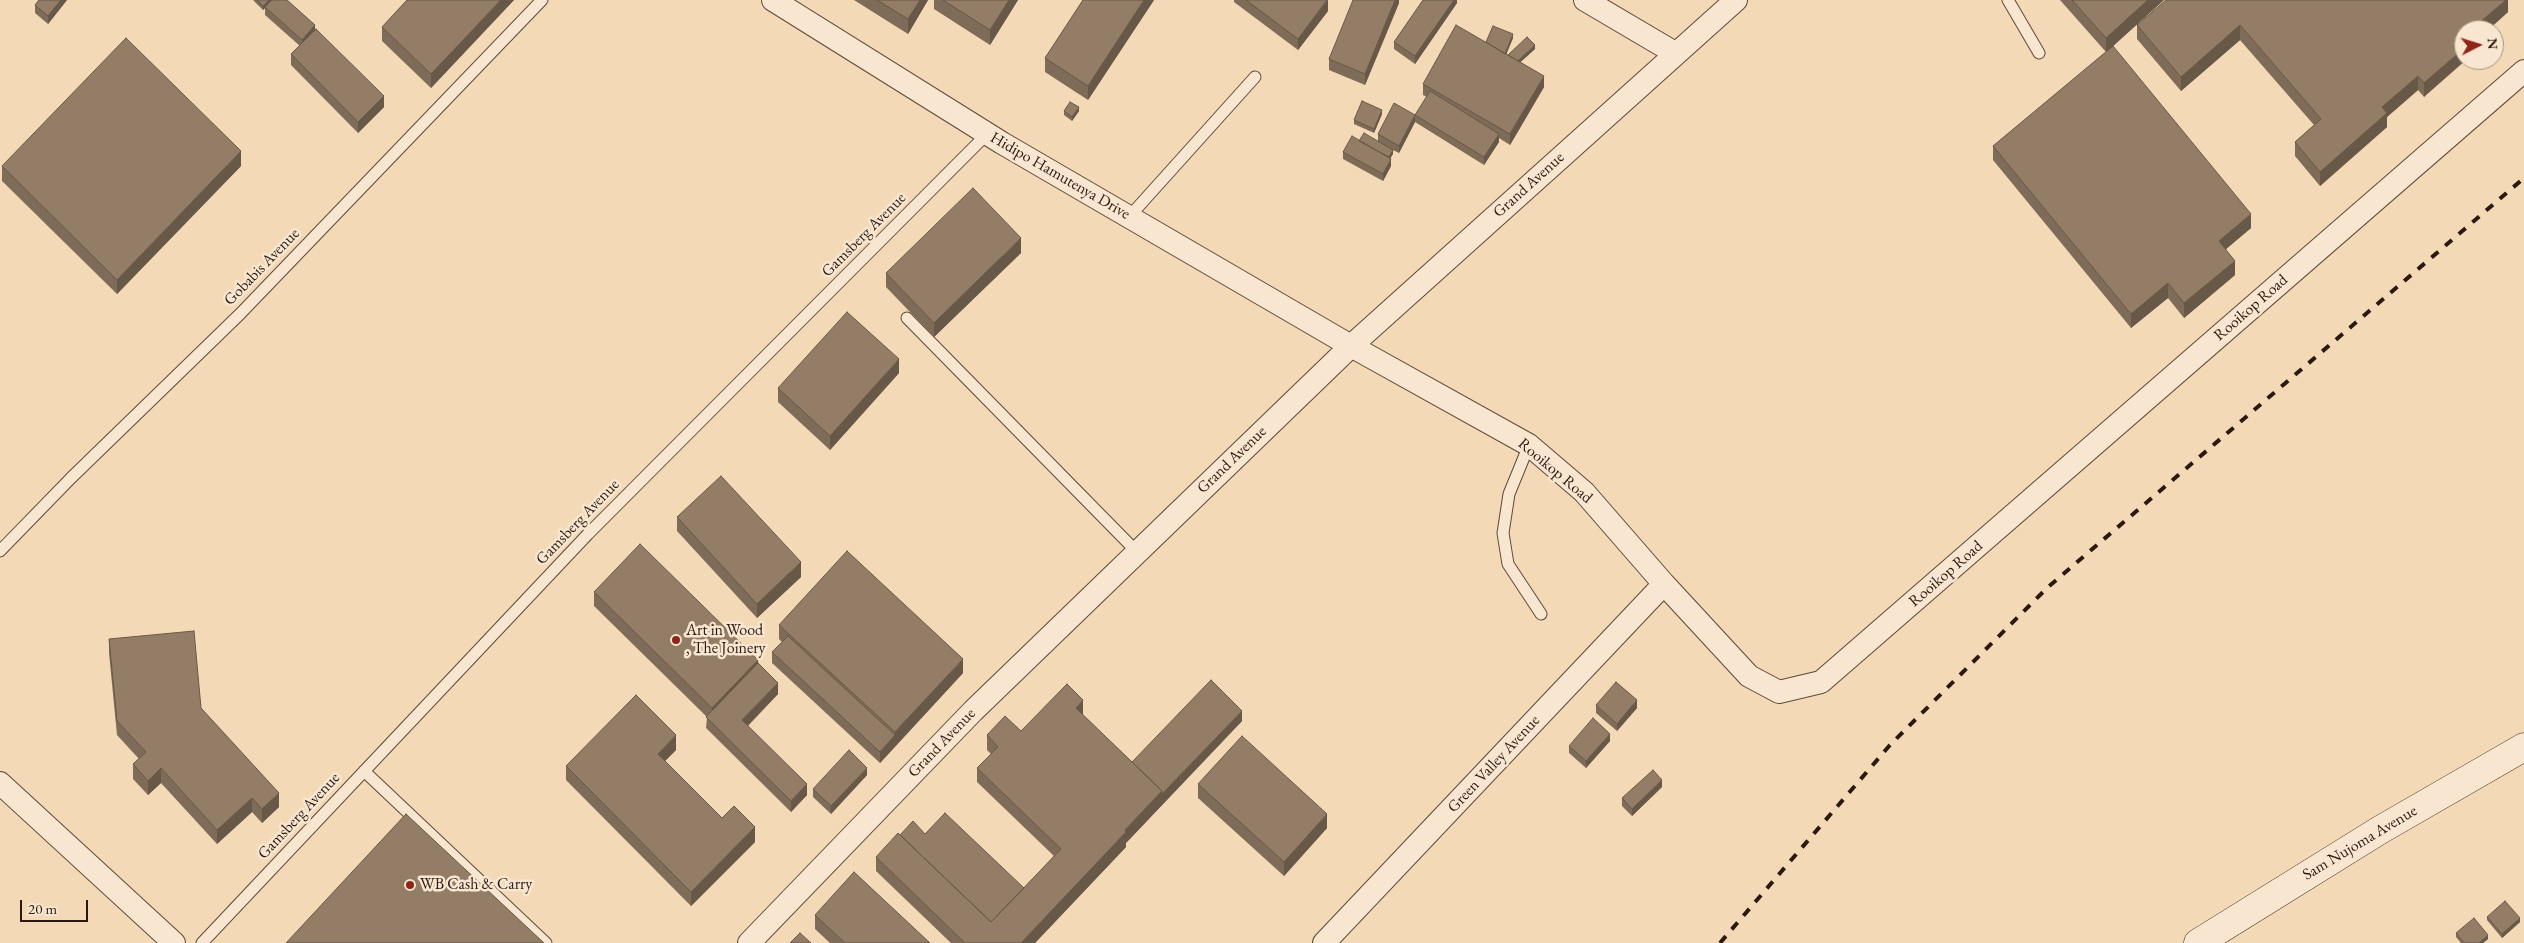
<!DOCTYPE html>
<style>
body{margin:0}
#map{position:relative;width:2524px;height:943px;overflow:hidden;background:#f4d9b6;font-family:"EB Garamond",serif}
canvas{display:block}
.north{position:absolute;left:2454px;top:20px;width:50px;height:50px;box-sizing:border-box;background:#f8e6d0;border:1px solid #a69483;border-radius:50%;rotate:85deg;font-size:14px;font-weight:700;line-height:20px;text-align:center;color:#2b1910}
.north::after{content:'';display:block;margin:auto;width:18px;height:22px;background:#8f2418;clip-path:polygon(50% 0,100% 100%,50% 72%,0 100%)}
.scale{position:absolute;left:20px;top:900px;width:68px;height:22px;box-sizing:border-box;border:2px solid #2b1910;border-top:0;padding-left:6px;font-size:15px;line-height:18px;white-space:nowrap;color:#2b1910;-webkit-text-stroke:4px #f8e6d0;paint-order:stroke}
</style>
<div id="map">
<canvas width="2524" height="943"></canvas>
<div class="north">N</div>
<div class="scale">20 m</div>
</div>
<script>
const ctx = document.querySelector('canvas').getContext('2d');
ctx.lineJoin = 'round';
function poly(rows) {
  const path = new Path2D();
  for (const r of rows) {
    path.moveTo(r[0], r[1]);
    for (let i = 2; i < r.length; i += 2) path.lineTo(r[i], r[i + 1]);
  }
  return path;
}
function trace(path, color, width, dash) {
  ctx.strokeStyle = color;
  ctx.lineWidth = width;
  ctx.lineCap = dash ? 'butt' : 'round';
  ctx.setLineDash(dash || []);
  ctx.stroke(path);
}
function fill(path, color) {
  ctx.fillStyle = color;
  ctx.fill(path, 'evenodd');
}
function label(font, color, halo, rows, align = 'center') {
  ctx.font = font + ' "EB Garamond",serif';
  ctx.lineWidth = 5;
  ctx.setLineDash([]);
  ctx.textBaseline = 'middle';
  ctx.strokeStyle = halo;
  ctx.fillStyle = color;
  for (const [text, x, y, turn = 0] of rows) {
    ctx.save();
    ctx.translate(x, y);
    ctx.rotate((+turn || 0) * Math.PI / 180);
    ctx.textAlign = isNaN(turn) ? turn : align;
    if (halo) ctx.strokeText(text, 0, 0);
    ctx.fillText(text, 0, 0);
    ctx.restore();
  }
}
const lane = poly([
 [2008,0,2039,53],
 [1129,217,1255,77],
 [907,318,1137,552],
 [1529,445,1509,494,1503,533,1508,564,1541,614],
 [0,551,71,478,240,314,542,0],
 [364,771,546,943],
 [202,943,588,534,987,134]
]);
const street = poly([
 [773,0,1002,143,1351,346,1529,445,1584,492,1664,584,1749,676,1779,692,1821,682,2524,71],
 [1585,0,1675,53],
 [0,783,174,943],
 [749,943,973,711,1351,346,1736,0],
 [1324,943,1664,584]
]);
const secondary = poly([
 [2198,943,2380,830,2524,747]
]);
trace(lane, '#5d493a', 13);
trace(street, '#5d493a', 24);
trace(secondary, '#2b1910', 29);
trace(lane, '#f8e6d0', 11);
trace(street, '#f8e6d0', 22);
trace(secondary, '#f8e6d0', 28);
trace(poly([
 [1720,943,1890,745,2047,588,2524,178]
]), '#2b1910', 4, [9, 9]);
fill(poly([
 [39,0,67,0,48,24,35,13,35,5],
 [253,0,287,0,315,30,384,107,358,133,291,65,291,54,300,46,265,15,265,8,263,10],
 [407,0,514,0,431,88,382,41,382,27],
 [854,0,928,0,908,34],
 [934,0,1018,0,990,45,934,9],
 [1083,0,1154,0,1088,100,1045,72,1045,58],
 [1234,0,1328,0,1328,11,1298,50,1234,2],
 [1399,0,1399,3,1365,85,1329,70,1329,59],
 [1457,0,1457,3,1415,64,1394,49,1394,42],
 [2060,0,2164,0,2110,49,2251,228,2226,249,2235,275,2184,318,2168,298,2131,328,1993,160,1993,146,2106,52],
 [2508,0,2508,12,2488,30,2464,30,2424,97,2418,90,2387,117,2387,127,2320,186,2295,156,2295,142,2314,125,2240,40,2181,91,2137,39,2137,25],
 [1513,38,1506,54,1508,55,1535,49,1520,62,1544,87,1510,145,1499,138,1499,142,1484,165,1415,122,1399,153,1393,150,1393,154,1390,158,1391,166,1383,181,1343,159,1343,152,1359,141,1378,141,1378,134,1415,115,1427,97,1423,95,1423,84,1486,42],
 [1064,111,1079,111,1072,121,1064,115],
 [1382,114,1374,133,1354,124,1354,120],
 [2,166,241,166,117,294,2,181],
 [1021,253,934,337,886,287,886,273],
 [899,373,830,450,778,402,778,388],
 [677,517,801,577,757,618,677,531],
 [594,592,758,663,778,694,748,726,807,795,791,812,706,728,707,717,594,606],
 [779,625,963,673,880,763,772,663,772,652,782,642,779,639],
 [109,639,201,708,279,807,262,823,252,812,217,844,161,783,148,795,133,779,133,764,139,759,117,735,109,653],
 [1596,705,1637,708,1617,731,1596,713],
 [1083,714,1083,715,1132,762,1242,721,1126,843,1126,847,1035,943,951,943,876,871,876,857,900,835,925,834,1024,888,1054,856,977,782,977,768,991,754,987,750,987,735,1021,731],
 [1610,741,1586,768,1569,753,1569,746],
 [676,750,665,761,722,818,755,842,691,906,566,780,566,766],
 [867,775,831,814,813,797,813,789],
 [1198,784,1327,828,1284,876,1198,798],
 [1662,787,1632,816,1622,806,1622,798],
 [815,915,930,943,830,943,815,929],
 [2487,917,2520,922,2502,938,2487,920],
 [2456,933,2488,939,2483,943,2461,943,2456,937]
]), '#7f6c58');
fill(poly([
 [61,0,67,0,48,24,48,16],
 [269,0,273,0,263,10,263,6],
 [501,0,514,0,431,88,431,74],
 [920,0,928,0,908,34,908,19],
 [1009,0,1018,0,990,45,990,30],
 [1144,0,1154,0,1088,100,1088,86],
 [1328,0,1328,11,1298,50,1298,39],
 [1395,0,1399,0,1399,3,1365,85,1365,74],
 [1454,0,1457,0,1457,3,1415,64,1415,56],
 [2148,0,2164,0,2106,52,2106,38],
 [2506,0,2508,0,2508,12,2488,30,2471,30],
 [315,25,315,33,302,48,302,40],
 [2240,25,2240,40,2181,91,2181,77],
 [1513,34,1513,38,1504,60,1503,59],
 [1535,45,1535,49,1513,69,1513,65],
 [2464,48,2464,60,2466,60,2424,97,2424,83],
 [1544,76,1544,87,1510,145,1510,134],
 [2418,76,2418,90,2387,117,2387,127,2320,186,2320,172,2382,107],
 [384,96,384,107,358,133,358,122],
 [1079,107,1079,111,1072,121,1072,117],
 [1382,110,1382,114,1374,133,1374,129],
 [1415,115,1415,122,1399,153,1399,146],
 [1499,134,1499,142,1484,165,1484,157],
 [1393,150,1393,154,1387,164,1387,160],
 [241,151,241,166,117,294,117,280],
 [1391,159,1391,166,1383,181,1383,174],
 [2251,214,2251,228,2219,255,2219,241],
 [1021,238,1021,253,934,337,934,323],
 [2235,261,2235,275,2184,318,2184,303],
 [2168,283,2168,298,2131,328,2131,314],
 [899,359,899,373,830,450,830,436],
 [801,562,801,577,757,618,757,604],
 [963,659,963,673,880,763,880,752,895,735,895,732],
 [758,660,758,674,712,722,712,708],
 [778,683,778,694,742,731,742,720],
 [1083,700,1083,714,1076,722,1076,708],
 [1637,700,1637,708,1617,731,1617,724],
 [1242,711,1242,721,1126,843,1126,847,1035,943,1021,943,1125,830,1162,791],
 [1610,734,1610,741,1586,768,1586,761],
 [676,735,676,750,658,768,658,754],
 [161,768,161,783,148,795,148,781],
 [867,768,867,775,831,814,831,806],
 [1662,780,1662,787,1632,816,1632,809],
 [807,784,807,795,791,812,791,801],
 [279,793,279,807,262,823,262,809],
 [252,798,252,812,217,844,217,830],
 [1327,814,1327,828,1284,876,1284,862],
 [755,827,755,842,691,906,691,892],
 [2520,918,2520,922,2502,938,2502,934],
 [2488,935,2488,939,2483,943,2479,943]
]), '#685847');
const building = poly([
 [39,0,61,0,48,16,35,5,39,0],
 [257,0,269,0,263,6,257,0],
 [272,0,287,0,315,25,302,40,265,7,272,0],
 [407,0,501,0,431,74,382,27,407,0],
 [877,0,920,0,908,19,877,0],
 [943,0,1009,0,990,30,943,0],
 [1083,0,1144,0,1088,86,1045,58,1083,0],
 [1246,0,1327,0,1298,39,1246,0],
 [1353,0,1395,0,1365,74,1329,59,1353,0],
 [1423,0,1454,0,1415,56,1394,42,1423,0],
 [2072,0,2148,0,2106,38,2072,0],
 [2166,0,2506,0,2471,30,2464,30,2464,48,2424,83,2418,76,2382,107,2387,113,2320,172,2295,142,2321,119,2240,25,2181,77,2137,25,2166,0],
 [1456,25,1544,76,1510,134,1423,84,1456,25],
 [1493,26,1513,34,1505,54,1486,42,1493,26],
 [316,29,384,96,358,122,291,54,316,29],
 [1527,37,1535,45,1518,61,1508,55,1527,37],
 [126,38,241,151,117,280,2,166,126,38],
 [2113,46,2251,214,2219,241,2235,261,2184,303,2168,283,2131,314,1993,146,2113,46],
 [1430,91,1499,134,1484,157,1415,115,1399,146,1378,134,1394,103,1415,115,1430,91],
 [1362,101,1382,110,1374,129,1354,120,1362,101],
 [1070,102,1079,107,1072,117,1064,111,1070,102],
 [1364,133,1393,150,1389,157,1359,141,1364,133],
 [1352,136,1391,159,1383,174,1343,152,1352,136],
 [973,188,1021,238,934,323,886,273,973,188],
 [847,312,899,359,830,436,778,388,847,312],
 [721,476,801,562,757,604,677,517,721,476],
 [640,544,758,660,712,708,594,592,640,544],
 [847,551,963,659,895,732,779,625,847,551],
 [194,631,201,708,279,793,262,809,252,798,217,830,161,768,148,781,133,764,146,752,117,721,109,639,194,631],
 [788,636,895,735,880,752,772,652,788,636],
 [758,663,778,683,742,720,807,784,791,801,706,717,758,663],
 [1211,680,1242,711,1162,794,1162,791,1132,762,1211,680],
 [1616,682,1637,700,1617,724,1596,705,1616,682],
 [1067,684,1083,700,1076,708,1162,791,1125,830,1126,832,1021,943,965,943,876,857,898,833,991,922,1061,849,977,768,998,747,987,735,1005,716,1021,731,1067,684],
 [636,695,676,735,658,754,722,818,734,806,755,827,691,892,566,766,636,695],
 [1593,718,1610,734,1586,761,1569,746,1593,718],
 [1242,736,1327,814,1284,862,1198,784,1242,736],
 [849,750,867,768,831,806,813,789,849,750],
 [1653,770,1662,780,1632,809,1622,798,1653,770],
 [945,813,1024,888,991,922,900,835,913,821,925,834,945,813],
 [406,814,544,943,286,943,406,814],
 [854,872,930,943,845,943,815,915,854,872],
 [2505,901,2520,918,2502,934,2487,917,2505,901],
 [2474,918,2488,935,2479,943,2464,943,2456,933,2474,918],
 [800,933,811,943,790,943,800,933]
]);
fill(building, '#947d66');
trace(building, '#685847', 1);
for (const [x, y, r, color] of [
 [676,640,5,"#8f2418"],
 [410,885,5,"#8f2418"]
]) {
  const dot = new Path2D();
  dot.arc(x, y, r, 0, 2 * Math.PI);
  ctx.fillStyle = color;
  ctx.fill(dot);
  trace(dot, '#f8e6d0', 2);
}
label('16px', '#2b1910', '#f8e6d0', [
 ["Hidipo Hamutenya Drive",1060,176,30],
 ["Grand Avenue",1529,185,-42],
 ["Gamsberg Avenue",864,235,-45],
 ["Gobabis Avenue",262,267,-46],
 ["Rooikop Road",2251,308,-41],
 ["Grand Avenue",1232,460,-44],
 ["Rooikop Road",1555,471,40],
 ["Gamsberg Avenue",578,522,-46],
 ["Rooikop Road",1946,574,-41],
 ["Grand Avenue",942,743,-46],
 ["Green Valley Avenue",1494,764,-47],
 ["Gamsberg Avenue",299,816,-47],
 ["Sam Nujoma Avenue",2360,843,-31]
]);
label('16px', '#2b1910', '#f8e6d0', [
 ["Art in Wood",686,631],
 [", The Joinery",686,649],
 ["WB Cash & Carry",420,885]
], 'left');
</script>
